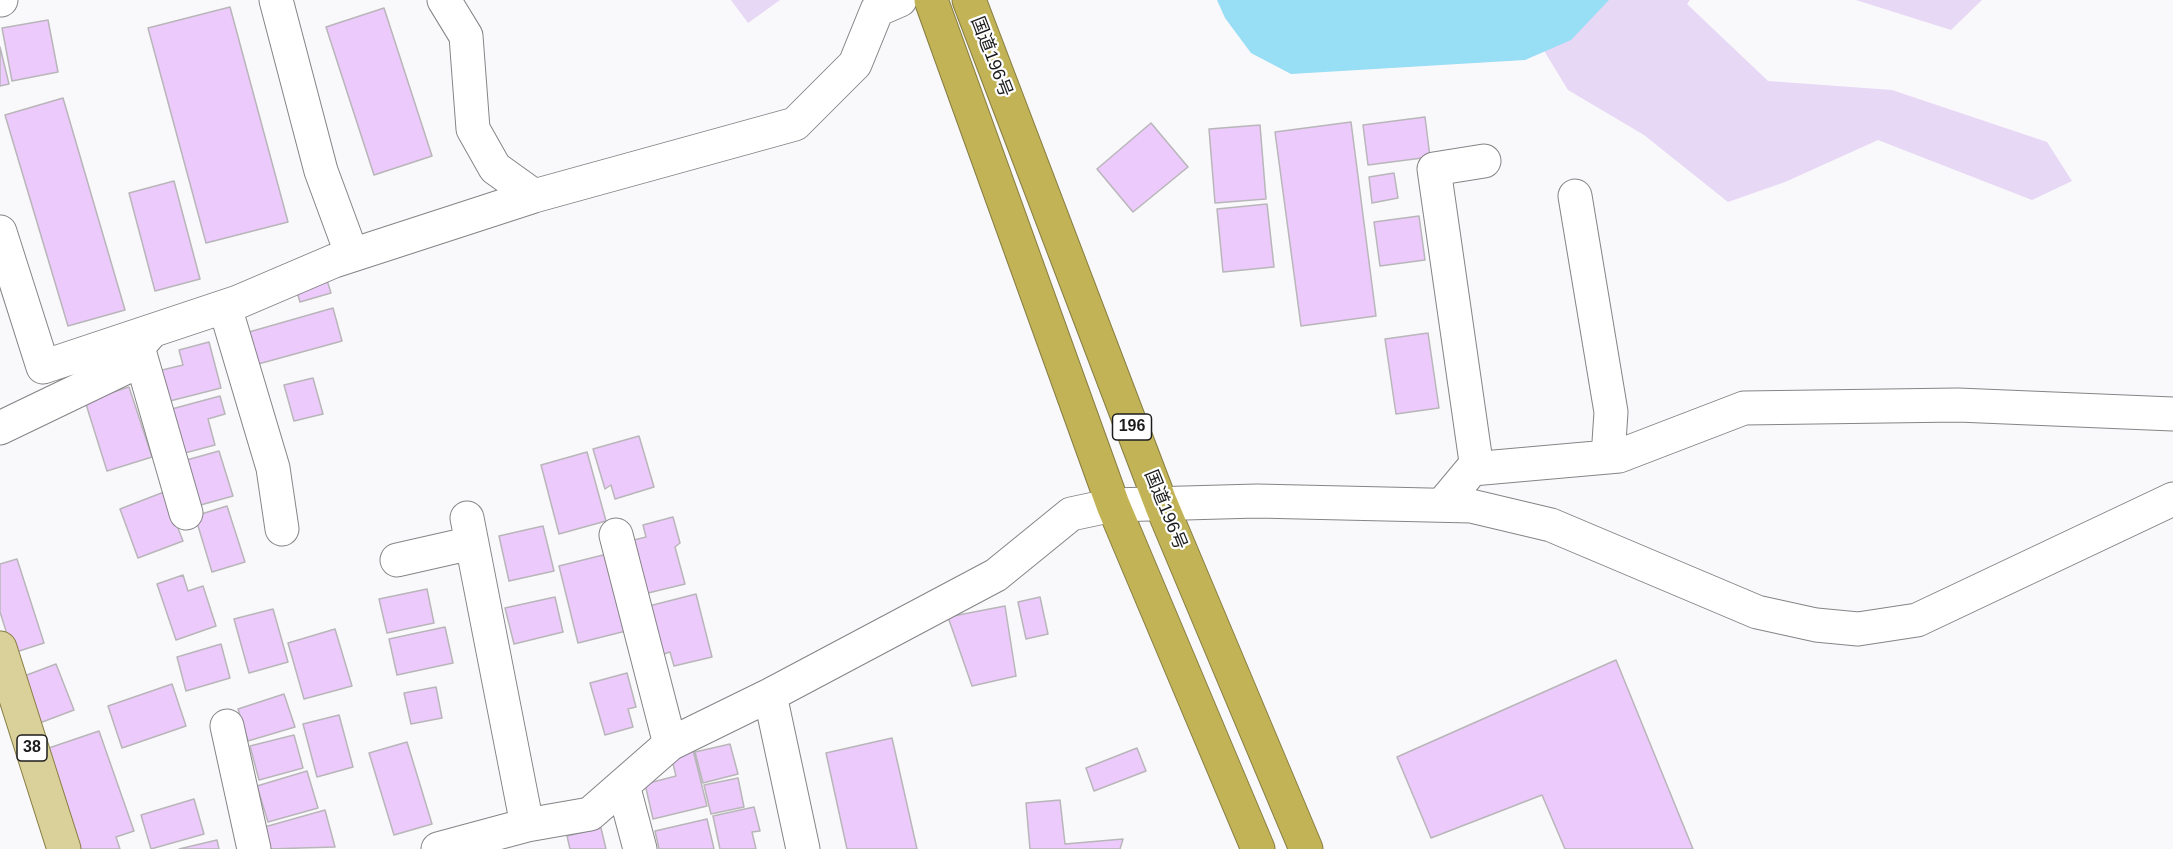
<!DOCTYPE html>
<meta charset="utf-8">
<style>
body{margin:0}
canvas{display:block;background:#f9f8fb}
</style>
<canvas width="2173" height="849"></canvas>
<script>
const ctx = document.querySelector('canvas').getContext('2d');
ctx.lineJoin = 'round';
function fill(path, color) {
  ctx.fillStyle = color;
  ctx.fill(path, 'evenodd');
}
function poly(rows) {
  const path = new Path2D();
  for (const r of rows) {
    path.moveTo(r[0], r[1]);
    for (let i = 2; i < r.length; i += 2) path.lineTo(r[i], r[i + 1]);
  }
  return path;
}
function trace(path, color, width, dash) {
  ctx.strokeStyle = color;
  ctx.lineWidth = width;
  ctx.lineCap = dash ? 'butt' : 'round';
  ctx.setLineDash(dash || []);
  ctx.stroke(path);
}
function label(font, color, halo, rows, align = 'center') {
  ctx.font = font + ' Helvetica,"Noto Sans JP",sans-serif';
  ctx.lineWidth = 4.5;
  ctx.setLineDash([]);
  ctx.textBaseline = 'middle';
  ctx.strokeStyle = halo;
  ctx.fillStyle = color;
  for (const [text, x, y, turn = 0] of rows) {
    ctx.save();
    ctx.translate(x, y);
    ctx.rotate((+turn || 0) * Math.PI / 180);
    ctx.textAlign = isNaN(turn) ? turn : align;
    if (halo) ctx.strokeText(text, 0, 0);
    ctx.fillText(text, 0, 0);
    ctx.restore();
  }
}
fill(poly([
 [731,0,780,0,748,23],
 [1513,0,1690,0,1687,4,1768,81,1892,90,2047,142,2072,181,2032,200,1878,140,1785,182,1728,202,1644,135,1568,90],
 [1856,0,1982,0,1951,30]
]), '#e7d8f5');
fill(poly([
 [1217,0,1609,0,1571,40,1525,60,1291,74,1251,53,1225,18]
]), '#98def5');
const building = poly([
 [230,7,288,222,206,243,148,28,230,7],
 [384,8,432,156,374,175,326,27,384,8],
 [48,20,58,72,12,81,2,28,48,20],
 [0,47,9,84,0,86,0,47],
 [63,98,125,310,68,326,5,115,63,98],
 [1425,117,1430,157,1368,165,1363,125,1425,117],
 [1351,122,1376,316,1301,326,1275,132,1351,122],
 [1151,123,1188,167,1133,212,1097,169,1151,123],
 [1260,125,1266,199,1215,203,1209,129,1260,125],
 [1394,173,1398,198,1372,203,1369,177,1394,173],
 [174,181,200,279,155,291,129,193,174,181],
 [1267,204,1274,267,1223,272,1217,209,1267,204],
 [1419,216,1425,260,1380,266,1374,222,1419,216],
 [325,274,331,293,300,302,294,282,325,274],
 [333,308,342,341,251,366,242,334,333,308],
 [1428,333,1439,408,1396,414,1385,339,1428,333],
 [209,342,221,388,166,402,158,371,183,365,179,350,209,342],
 [313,378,323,414,294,421,284,385,313,378],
 [129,387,152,457,107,471,85,401,129,387],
 [220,396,225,414,208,419,215,445,181,454,168,410,220,396],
 [639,436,654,487,615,499,611,485,605,489,593,449,639,436],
 [219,451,233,496,197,506,183,461,219,451],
 [587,452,606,521,559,534,541,465,587,452],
 [164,492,183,541,138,558,120,509,164,492],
 [227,506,245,562,212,572,195,516,227,506],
 [673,517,680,543,675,547,685,584,644,594,630,541,646,537,643,525,673,517],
 [543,526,554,571,509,581,499,536,543,526],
 [607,554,626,631,578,643,559,566,607,554],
 [17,559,44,643,13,653,0,612,0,564,17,559],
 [183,575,188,591,203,586,216,626,176,640,157,584,183,575],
 [427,589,434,623,387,633,379,599,427,589],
 [696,594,712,657,674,666,670,652,661,655,649,606,696,594],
 [555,597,563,632,514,644,505,608,555,597],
 [1040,597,1048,634,1026,639,1018,602,1040,597],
 [1005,606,1016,676,972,686,948,617,1005,606],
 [273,609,288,662,249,673,234,619,273,609],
 [445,627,453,663,397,675,389,639,445,627],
 [335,629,352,686,304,699,288,643,335,629],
 [221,644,230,678,186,691,177,657,221,644],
 [1616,660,1693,849,1565,849,1542,795,1431,838,1397,757,1616,660],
 [56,664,74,710,37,724,19,678,56,664],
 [627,673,636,707,628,709,633,727,605,735,590,683,627,673],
 [172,684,186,726,122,748,108,706,172,684],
 [436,687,442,718,411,724,404,693,436,687],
 [284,694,295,727,248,741,238,709,284,694],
 [339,715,353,767,317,777,303,724,339,715],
 [99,731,134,831,116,837,120,849,74,849,40,751,99,731],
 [294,735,303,768,259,780,250,746,294,735],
 [892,738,917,849,847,849,826,753,892,738],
 [407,742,432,824,394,835,369,753,407,742],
 [730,744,738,774,703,783,695,752,730,744],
 [1137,748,1146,771,1094,791,1086,768,1137,748],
 [693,750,707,806,653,819,645,784,676,776,671,756,693,750],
 [307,771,318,808,268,822,257,786,307,771],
 [738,778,744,807,711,814,704,785,738,778],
 [194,799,204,834,151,849,141,815,194,799],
 [1060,800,1065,844,1123,839,1120,849,1030,849,1026,803,1060,800],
 [754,807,760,831,752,832,756,849,720,849,713,816,754,807],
 [325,810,335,847,267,849,261,828,325,810],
 [707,819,714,849,659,849,655,831,707,819],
 [601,828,606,849,570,849,567,836,601,828],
 [217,840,219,849,179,849,217,840]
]);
fill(building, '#edcafc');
trace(building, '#b8b6b9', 1.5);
const minor = poly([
 [0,0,1,0],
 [276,0,321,171,352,255],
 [444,0,466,36,473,129,495,168,534,196],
 [1575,196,1611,412,1608,457],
 [0,232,43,367,238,302,334,261,534,196,795,124,855,64,877,10,900,0],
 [225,307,273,468,282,529],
 [138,347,186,513],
 [0,428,131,365,138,347,152,331],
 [1477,469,1434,169,1484,161],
 [1442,505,1472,469,1619,456,1744,408,1958,405,2173,414],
 [467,518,527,825],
 [616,535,670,744],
 [397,560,472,543],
 [770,695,803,849],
 [227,726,254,849],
 [623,785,640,849],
 [438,849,527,825,590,814,670,744,770,695,996,575,1071,514,1113,505,1257,501,1471,506,1551,525,1757,612,1816,625,1858,629,1917,620,2173,499]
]);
const major = poly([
 [0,648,64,849]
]);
const highway = poly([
 [931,0,1113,505,1258,849],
 [969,0,1161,504,1306,849]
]);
trace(minor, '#858486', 35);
trace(major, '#887e42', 35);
trace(highway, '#887e42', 35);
trace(minor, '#fff', 33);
trace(major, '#dad19a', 33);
trace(highway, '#c2b356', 33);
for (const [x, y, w] of [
 [1132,427,39],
 [32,748,30]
]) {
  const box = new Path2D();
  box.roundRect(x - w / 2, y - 13, w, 26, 4.5);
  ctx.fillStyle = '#fff';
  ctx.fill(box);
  trace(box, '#1d1c1d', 1.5);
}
label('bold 16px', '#1d1c1d', null, [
 ["196",1132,427],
 ["38",32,748]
]);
label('18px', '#1d1c1d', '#fff', [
 ["国道196号",991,57,69],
 ["国道196号",1165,510,68]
]);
</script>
